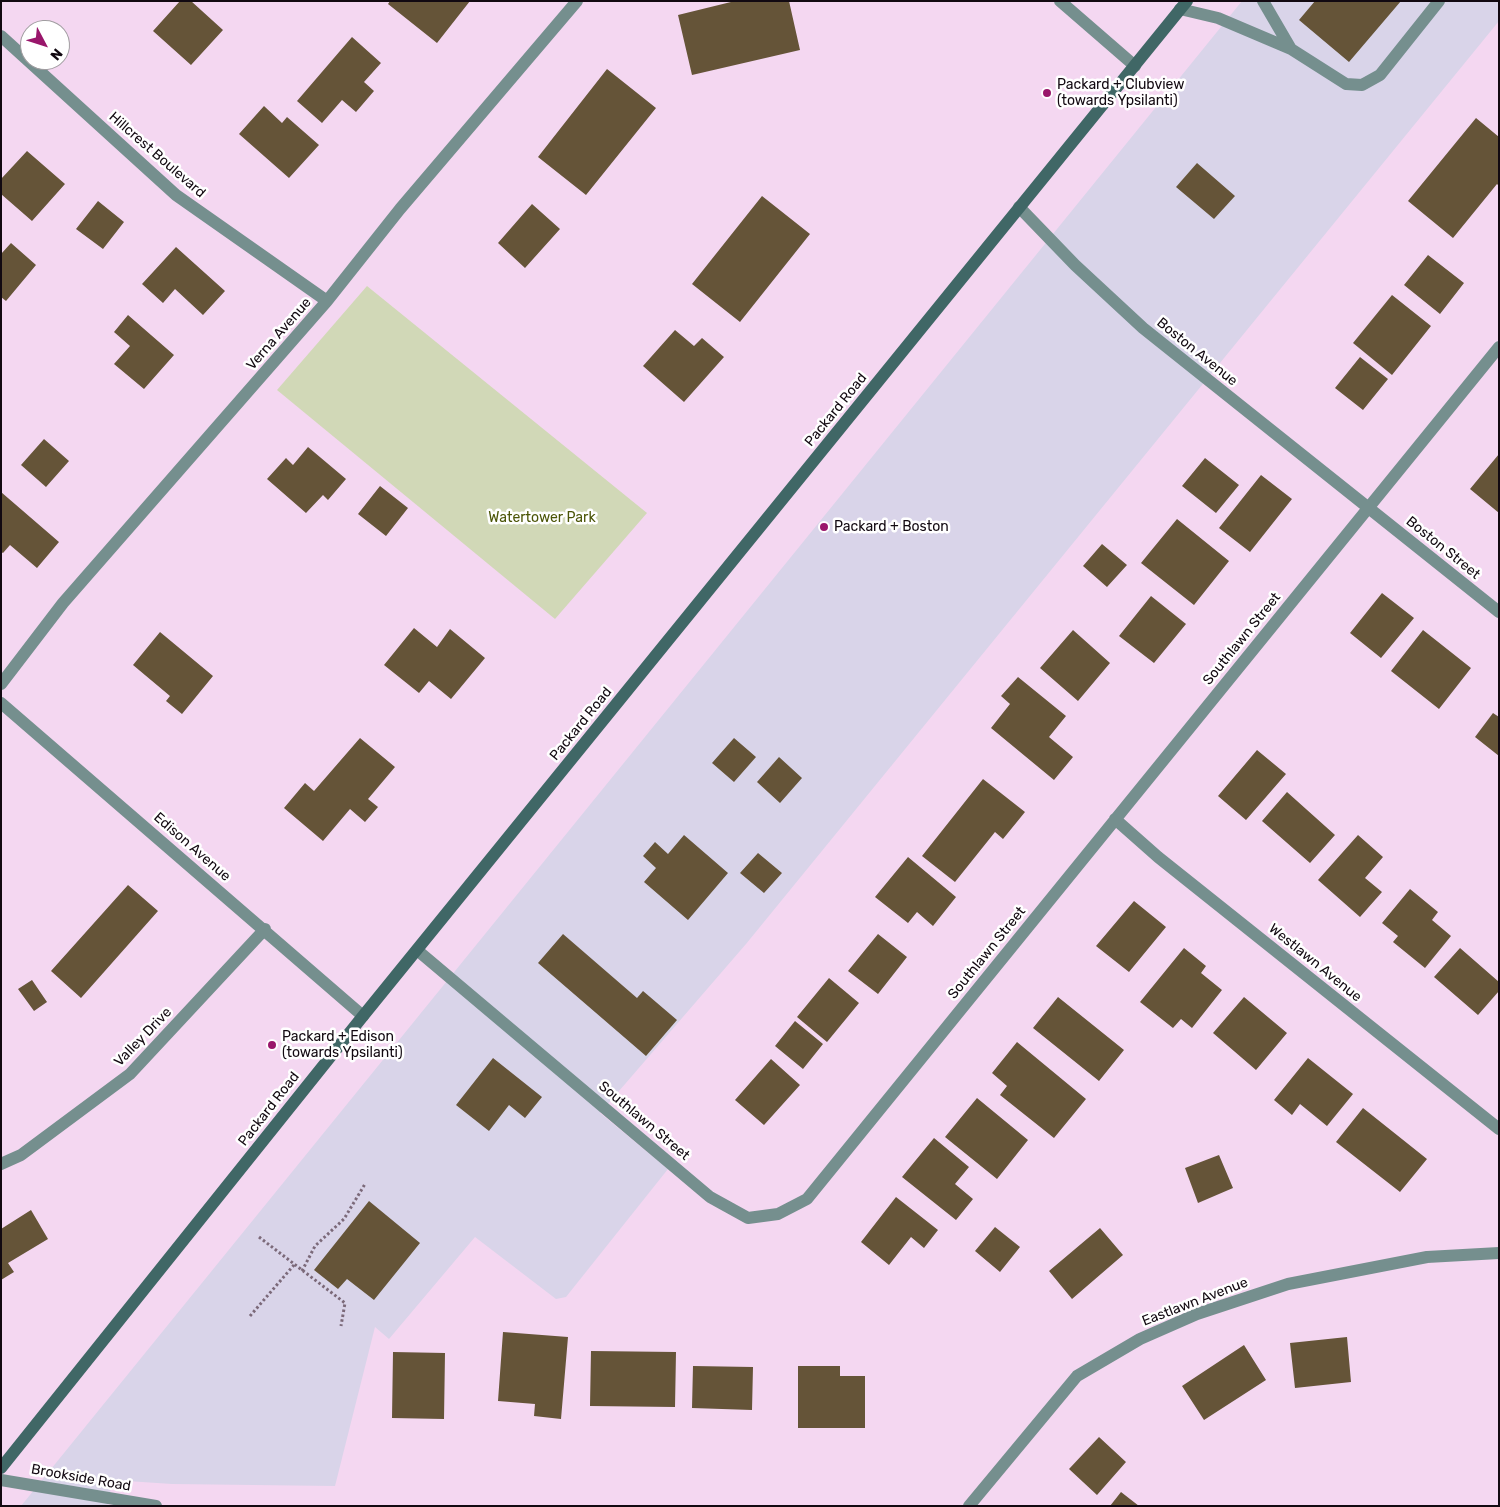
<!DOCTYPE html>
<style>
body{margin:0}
#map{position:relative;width:1500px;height:1507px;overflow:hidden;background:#f4d7f1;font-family:Rubik,sans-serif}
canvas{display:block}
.frame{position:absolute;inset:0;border:2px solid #120911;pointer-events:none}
.north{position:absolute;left:20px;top:20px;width:50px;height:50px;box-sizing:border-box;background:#fff;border:1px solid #a09da0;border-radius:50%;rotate:130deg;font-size:14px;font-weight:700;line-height:20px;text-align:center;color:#120911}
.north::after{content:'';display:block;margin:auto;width:18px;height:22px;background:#99166b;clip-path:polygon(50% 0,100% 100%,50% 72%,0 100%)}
</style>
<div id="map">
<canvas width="1500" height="1507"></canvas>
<div class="frame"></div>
<div class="north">N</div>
</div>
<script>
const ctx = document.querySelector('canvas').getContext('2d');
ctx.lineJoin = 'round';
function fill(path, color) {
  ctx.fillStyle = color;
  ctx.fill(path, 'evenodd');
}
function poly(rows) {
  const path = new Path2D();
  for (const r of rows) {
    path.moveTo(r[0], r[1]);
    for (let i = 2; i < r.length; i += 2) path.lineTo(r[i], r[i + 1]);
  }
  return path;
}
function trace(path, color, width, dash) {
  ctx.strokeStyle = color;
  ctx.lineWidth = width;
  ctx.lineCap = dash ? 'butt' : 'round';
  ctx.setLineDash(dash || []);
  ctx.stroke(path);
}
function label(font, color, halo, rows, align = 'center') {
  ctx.font = font + ' Rubik,sans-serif';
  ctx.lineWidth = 5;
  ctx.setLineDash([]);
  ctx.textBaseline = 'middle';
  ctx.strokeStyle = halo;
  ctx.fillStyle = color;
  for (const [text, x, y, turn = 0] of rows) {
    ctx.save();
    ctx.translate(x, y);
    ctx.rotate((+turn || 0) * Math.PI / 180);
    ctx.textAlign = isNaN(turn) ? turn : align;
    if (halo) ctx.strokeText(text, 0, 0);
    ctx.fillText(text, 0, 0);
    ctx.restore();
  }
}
fill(poly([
 [1242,1,1499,1,1499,21,746,944,600,1113,668,1169,566,1297,556,1299,475,1237,389,1339,375,1327,335,1486,172,1484,112,1480,108,1506,21,1506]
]), '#d9d4e9');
fill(poly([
 [367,286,647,513,555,619,277,390]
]), '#d1d8b7');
fill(poly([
 [180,1,191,1,223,30,191,65,153,31],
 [390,1,470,1,437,43,388,4],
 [735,1,789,1,800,50,692,75,678,15],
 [1315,1,1401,1,1349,62,1299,20],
 [352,37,381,63,364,82,374,91,356,112,342,100,322,123,297,101],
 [607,69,656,108,586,195,538,157],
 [264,106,282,123,287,117,319,145,289,178,239,134],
 [1476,118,1499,137,1499,186,1497,184,1453,238,1408,201],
 [27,151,65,184,32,221,1,194,1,179],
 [1197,163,1235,196,1214,219,1176,187],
 [762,196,810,234,740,322,692,284],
 [98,201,124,222,103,249,76,229],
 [532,204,560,229,525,268,498,243],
 [11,243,36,265,6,301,1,297,1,254],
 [176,247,225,291,203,315,175,289,163,303,142,284],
 [1428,255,1464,283,1440,314,1404,285],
 [1392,295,1431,326,1392,375,1353,343],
 [128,315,174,355,144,389,114,364,130,346,114,332],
 [675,330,694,346,702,338,724,357,684,402,643,366],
 [1360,357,1388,379,1363,410,1335,388],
 [44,439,69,461,46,487,21,465],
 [308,447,346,479,328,500,323,495,306,513,267,479,286,458,293,465],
 [1499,454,1499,513,1470,489],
 [1205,458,1239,485,1216,513,1182,486],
 [1261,475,1292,499,1250,552,1219,528],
 [380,486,408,508,386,536,358,514],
 [1,492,59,542,37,568,10,545,3,553,1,552],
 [1177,519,1229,561,1194,605,1141,563],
 [1102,544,1127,565,1107,587,1083,566],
 [1382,593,1414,618,1381,658,1350,633],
 [1151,596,1186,624,1154,663,1119,636],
 [414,628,437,647,450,629,485,658,451,699,429,681,419,693,384,665],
 [1073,630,1110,663,1078,701,1040,668],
 [1423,630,1471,668,1439,709,1391,671],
 [160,632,213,676,182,714,166,701,170,696,133,665],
 [1018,677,1066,716,1049,737,1073,757,1054,780,991,728,1010,704,1001,696],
 [1493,713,1499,717,1499,756,1475,737],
 [360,738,395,767,368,799,378,807,365,822,350,809,323,841,284,808,305,783,314,791],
 [734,738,756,757,734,782,712,763],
 [1257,750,1286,774,1246,820,1218,796],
 [779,757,802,778,780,803,757,782],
 [983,779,1025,812,1003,839,995,832,955,882,922,856],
 [1287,792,1335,835,1310,863,1262,821],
 [684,835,728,873,688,920,644,882,656,868,643,856,655,842,668,854],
 [1358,835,1383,857,1365,878,1382,892,1360,917,1318,880],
 [758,853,782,873,764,893,740,873],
 [908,857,956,897,933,926,917,912,908,923,875,897],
 [128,885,158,911,81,998,51,971],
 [1410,889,1438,912,1432,920,1451,936,1425,968,1393,942,1398,936,1382,923],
 [1134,901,1166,927,1129,972,1096,946],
 [563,934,637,998,643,991,677,1020,646,1056,538,963],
 [878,934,907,957,878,994,848,971],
 [1184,948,1206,966,1201,973,1222,990,1192,1028,1181,1019,1173,1028,1140,1002],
 [1460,948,1499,982,1499,991,1478,1015,1434,977],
 [829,978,859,1003,827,1042,797,1017],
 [32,980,47,1002,34,1011,18,989],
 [1058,997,1124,1050,1099,1081,1033,1028],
 [1244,997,1287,1033,1256,1070,1213,1033],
 [795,1021,823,1044,803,1069,775,1046],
 [1017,1042,1086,1099,1054,1138,1000,1095,1007,1086,992,1073],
 [493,1058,542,1097,525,1118,509,1105,489,1131,456,1105],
 [1308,1058,1353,1094,1327,1126,1300,1104,1292,1115,1274,1100],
 [771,1059,800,1085,764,1125,735,1100],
 [977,1098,1028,1140,997,1179,945,1137],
 [1363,1108,1427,1159,1400,1192,1336,1142],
 [934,1138,969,1167,955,1184,973,1199,956,1220,902,1177],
 [1219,1155,1233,1188,1198,1203,1185,1168],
 [896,1197,938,1230,924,1248,911,1237,889,1265,861,1242],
 [369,1201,420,1243,374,1300,347,1279,338,1289,314,1270],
 [31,1210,48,1239,8,1263,14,1272,1,1280,1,1229],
 [995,1227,1020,1247,1000,1272,975,1251],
 [1100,1228,1123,1255,1072,1299,1049,1271],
 [503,1332,568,1337,561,1419,534,1416,535,1404,498,1401],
 [1347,1337,1351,1382,1295,1388,1290,1343],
 [1244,1345,1266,1380,1204,1420,1182,1386],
 [591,1351,676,1352,675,1407,590,1406],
 [393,1352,445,1353,444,1419,392,1418],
 [693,1366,753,1367,752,1410,692,1408],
 [798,1366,840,1366,840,1376,865,1376,865,1428,798,1428],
 [1099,1437,1126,1462,1097,1495,1069,1469],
 [1121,1492,1139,1506,1110,1506]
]), '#655438');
trace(poly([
 [259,1237,345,1303,341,1326],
 [302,1271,315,1246,344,1219,365,1184],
 [250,1316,294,1265]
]), '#7b6979', 3, [2.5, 2.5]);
trace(poly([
 [1263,1,1291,49],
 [1180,9,1218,18,1291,49,1346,84,1362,85,1380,75,1439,1]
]), '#758f8e', 12);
trace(poly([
 [1060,1,1135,66],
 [1,36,176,195,327,301],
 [1019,207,1075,265,1143,328,1499,612],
 [1,684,63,603,327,301,400,209,577,1],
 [1,703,363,1016],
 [1115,819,1158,857,1499,1129],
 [417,950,710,1197,748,1218,778,1214,807,1199,1499,347],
 [1,1164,21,1155,130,1074,265,929],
 [1,1480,156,1506],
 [969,1506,1077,1376,1140,1339,1197,1314,1288,1284,1427,1257,1499,1253]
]), '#758f8e', 12);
trace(poly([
 [1,1468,363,1016,1187,1]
]), '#406766', 12);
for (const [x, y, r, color] of [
 [1047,93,5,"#99166b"],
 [824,527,5,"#99166b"],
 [272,1045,5,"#99166b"]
]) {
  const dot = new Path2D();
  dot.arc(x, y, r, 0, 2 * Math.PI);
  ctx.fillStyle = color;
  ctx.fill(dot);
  trace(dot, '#fff', 2);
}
label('14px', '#120911', '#fff', [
 ["Packard + Clubview",1057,85],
 ["(towards Ypsilanti)",1057,101],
 ["Packard + Boston",834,527],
 ["Packard + Edison",282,1037],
 ["(towards Ypsilanti)",282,1053]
], 'left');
label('14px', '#120911', '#fff', [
 ["Hillcrest Boulevard",157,155,41],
 ["Verna Avenue",279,334,-49],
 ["Boston Avenue",1197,352,39],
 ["Packard Road",836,410,-51],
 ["Boston Street",1443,548,39],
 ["Southlawn Street",1242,639,-51],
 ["Packard Road",581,724,-51],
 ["Edison Avenue",192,847,41],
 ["Southlawn Street",987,953,-51],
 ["Westlawn Avenue",1315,963,39],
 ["Valley Drive",143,1037,-46],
 ["Packard Road",269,1109,-52],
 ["Southlawn Street",644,1121,40],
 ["Eastlawn Avenue",1195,1302,-21],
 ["Brookside Road",81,1478,10]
]);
label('14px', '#4b5507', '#fff', [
 ["Watertower Park",542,518]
]);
</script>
